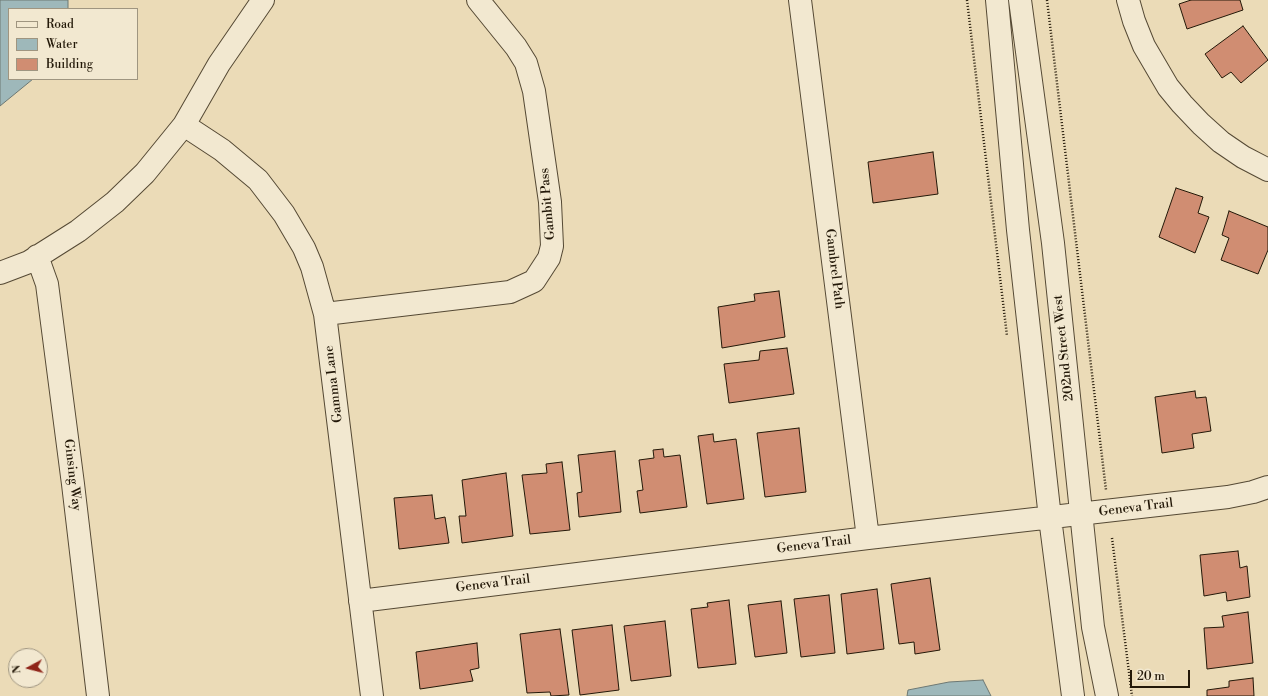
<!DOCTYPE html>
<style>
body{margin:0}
#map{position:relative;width:1268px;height:696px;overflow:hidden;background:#ebdbb7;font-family:"Libre Bodoni",serif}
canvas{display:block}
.legend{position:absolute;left:8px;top:8px;width:130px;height:72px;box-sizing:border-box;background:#f2e8d0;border:1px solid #9f9580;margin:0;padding:5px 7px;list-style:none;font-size:12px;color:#231808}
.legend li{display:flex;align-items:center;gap:8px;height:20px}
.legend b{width:20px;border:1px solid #9f9580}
.north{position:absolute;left:8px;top:648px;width:40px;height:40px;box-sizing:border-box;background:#f2e8d0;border:1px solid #9f9580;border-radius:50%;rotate:263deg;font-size:11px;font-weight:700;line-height:16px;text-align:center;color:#231808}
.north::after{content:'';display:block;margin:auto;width:14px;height:18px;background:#8f2418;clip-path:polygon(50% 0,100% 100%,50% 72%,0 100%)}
.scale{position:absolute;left:1130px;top:670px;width:60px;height:18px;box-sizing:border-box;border:2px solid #231808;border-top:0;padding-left:5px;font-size:12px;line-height:14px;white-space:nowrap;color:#231808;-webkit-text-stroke:3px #f2e8d0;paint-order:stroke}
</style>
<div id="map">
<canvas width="1268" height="696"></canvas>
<ul class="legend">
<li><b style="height:5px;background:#f2e8d0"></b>Road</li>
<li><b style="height:11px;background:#9eb8ba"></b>Water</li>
<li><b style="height:11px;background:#d08d72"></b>Building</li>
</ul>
<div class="north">N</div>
<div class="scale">20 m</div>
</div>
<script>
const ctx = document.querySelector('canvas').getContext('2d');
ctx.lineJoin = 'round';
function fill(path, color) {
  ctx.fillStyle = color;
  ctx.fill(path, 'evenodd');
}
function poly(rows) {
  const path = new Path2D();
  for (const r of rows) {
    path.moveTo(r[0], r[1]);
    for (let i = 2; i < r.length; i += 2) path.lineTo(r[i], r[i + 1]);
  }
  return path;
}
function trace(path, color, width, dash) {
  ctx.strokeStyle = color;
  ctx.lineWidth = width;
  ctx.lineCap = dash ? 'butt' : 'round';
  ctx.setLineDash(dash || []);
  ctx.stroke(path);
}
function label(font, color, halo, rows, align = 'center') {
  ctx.font = font + ' "Libre Bodoni",serif';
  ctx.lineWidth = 4;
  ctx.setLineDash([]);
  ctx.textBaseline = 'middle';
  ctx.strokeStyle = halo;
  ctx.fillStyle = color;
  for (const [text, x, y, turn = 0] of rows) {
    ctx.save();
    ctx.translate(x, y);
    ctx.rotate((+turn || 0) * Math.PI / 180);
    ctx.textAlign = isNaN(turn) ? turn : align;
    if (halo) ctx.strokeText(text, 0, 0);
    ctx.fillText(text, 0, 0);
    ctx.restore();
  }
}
const water = poly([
 [0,0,68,0,68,9,9,9,9,79,33,79,0,106,0,0],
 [983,680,991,696,907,696,908,690,949,682,983,680]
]);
fill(water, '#9eb8ba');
trace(water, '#6d7873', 1);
const building = poly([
 [1191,0,1240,0,1243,10,1187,29,1179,4,1191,0],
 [1243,26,1268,60,1241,83,1231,72,1222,78,1205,54,1243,26],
 [933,152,938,194,873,203,868,162,933,152],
 [1176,188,1203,197,1198,213,1209,217,1195,253,1159,237,1176,188],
 [1229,211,1268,227,1268,250,1258,274,1221,260,1229,238,1222,235,1229,211],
 [779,291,785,337,722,348,718,307,755,301,754,294,779,291],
 [787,348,794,394,729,403,724,364,759,360,760,351,787,348],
 [1195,391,1196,398,1206,397,1211,431,1192,434,1194,448,1162,453,1155,397,1195,391],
 [799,428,806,492,765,497,757,433,799,428],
 [713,434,714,442,736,439,744,499,707,504,698,436,713,434],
 [663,449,664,457,680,455,687,507,640,513,637,491,643,490,639,460,654,458,653,450,663,449],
 [615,451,621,512,579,517,577,493,582,492,578,455,615,451],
 [562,462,570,530,530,534,522,475,547,473,546,464,562,462],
 [506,473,513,536,462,543,459,516,466,516,462,480,506,473],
 [432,495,435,519,445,517,449,543,399,549,394,498,432,495],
 [1238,551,1240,568,1247,566,1250,597,1227,601,1226,592,1204,596,1200,555,1238,551],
 [930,578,940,650,915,654,914,642,899,644,891,584,930,578],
 [877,589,884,649,847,654,841,594,877,589],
 [829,595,835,653,801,657,794,599,829,595],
 [729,600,736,664,698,668,691,609,708,607,707,603,729,600],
 [781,601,787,653,755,657,748,605,781,601],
 [1248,612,1253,663,1207,669,1204,628,1224,627,1222,616,1248,612],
 [665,621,671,676,631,681,624,626,665,621],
 [612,625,619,690,580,695,572,630,612,625],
 [560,629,569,695,551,696,550,692,527,693,520,634,560,629],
 [477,643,479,668,470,670,473,681,420,689,416,652,477,643],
 [1253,678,1254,696,1207,696,1207,690,1229,687,1229,681,1253,678]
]);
fill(building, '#d08d72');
trace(building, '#231808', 1);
const minor = poly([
 [800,0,868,538],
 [997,0,1018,230,1050,518,1073,696],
 [1020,0,1053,243,1093,627,1107,696],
 [1128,0,1134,21,1144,46,1168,87,1182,104,1201,124,1221,142,1243,157,1268,170],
 [184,125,222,150,258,180,284,214,304,248,312,267,325,314,372,696],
 [37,256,47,284,73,484,98,696],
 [0,273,29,262,78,231,115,202,145,173,184,125,219,64,263,0],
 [325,314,510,292,534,281,549,258,552,246,550,202,534,91,526,63,516,47,478,0],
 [360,601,868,538,1228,497,1253,492,1268,487]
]);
trace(minor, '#554934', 24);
trace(poly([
 [967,0,1007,336],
 [1047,0,1106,490],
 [1112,538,1132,696]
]), '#231808', 2.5, [1, 2]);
trace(minor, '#f2e8d0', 22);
label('13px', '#231808', '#f2e8d0', [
 ["Gambit Pass",548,204,-95],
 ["Gambrel Path",834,269,83],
 ["202nd Street West",1064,348,-96],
 ["Gamma Lane",334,384,-97],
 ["Ginsing Way",72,475,83],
 ["Geneva Trail",1136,508,-7],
 ["Geneva Trail",814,545,-7],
 ["Geneva Trail",493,584,-7]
]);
</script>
